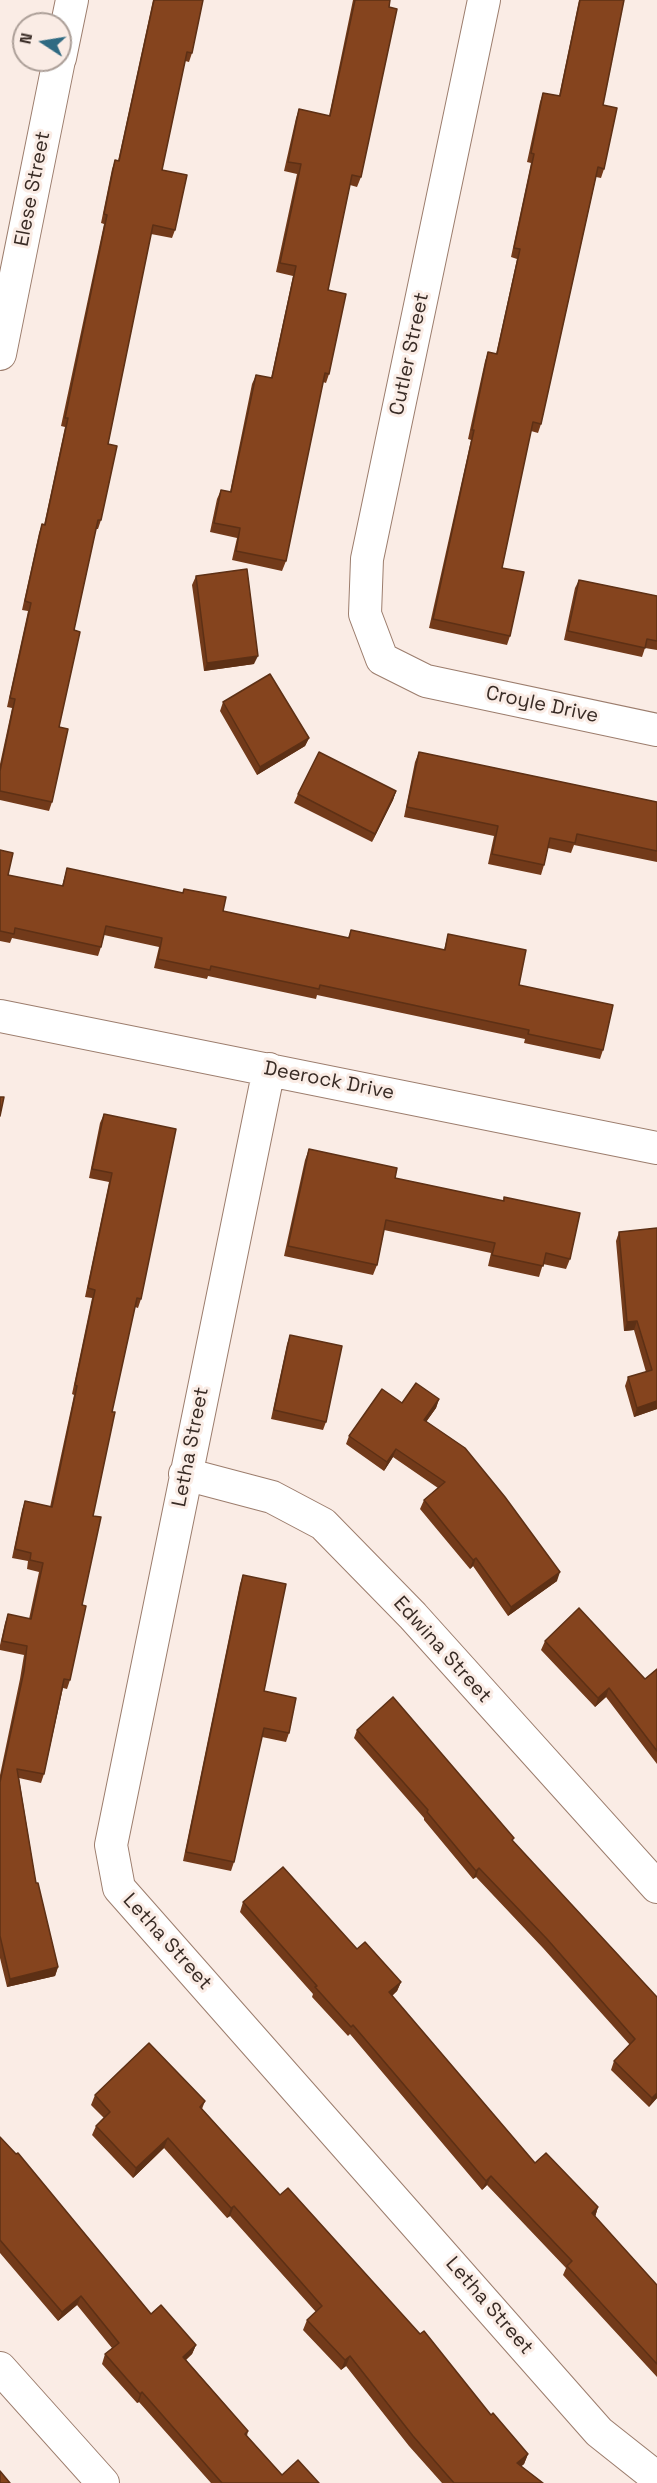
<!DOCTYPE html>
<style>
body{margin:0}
#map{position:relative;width:657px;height:2483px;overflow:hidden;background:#faece5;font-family:"Space Grotesk",sans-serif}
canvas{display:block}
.north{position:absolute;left:12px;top:12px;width:60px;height:60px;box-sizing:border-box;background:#faece5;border:2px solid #ac9f98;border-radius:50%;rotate:282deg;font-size:16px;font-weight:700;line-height:24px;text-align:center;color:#382b25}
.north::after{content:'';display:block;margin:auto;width:21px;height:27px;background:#2f6a82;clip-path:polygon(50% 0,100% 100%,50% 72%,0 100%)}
</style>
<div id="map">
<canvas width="657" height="2483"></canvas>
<div class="north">N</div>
</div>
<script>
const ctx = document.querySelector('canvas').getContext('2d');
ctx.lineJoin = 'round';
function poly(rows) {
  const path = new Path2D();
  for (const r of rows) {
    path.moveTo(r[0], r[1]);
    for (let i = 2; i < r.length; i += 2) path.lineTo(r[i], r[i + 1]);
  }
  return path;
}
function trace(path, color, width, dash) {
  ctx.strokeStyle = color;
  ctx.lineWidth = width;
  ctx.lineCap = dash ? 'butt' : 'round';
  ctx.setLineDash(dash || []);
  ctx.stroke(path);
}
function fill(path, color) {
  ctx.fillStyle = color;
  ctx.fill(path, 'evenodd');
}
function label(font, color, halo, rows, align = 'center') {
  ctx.font = font + ' "Space Grotesk",sans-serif';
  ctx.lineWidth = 6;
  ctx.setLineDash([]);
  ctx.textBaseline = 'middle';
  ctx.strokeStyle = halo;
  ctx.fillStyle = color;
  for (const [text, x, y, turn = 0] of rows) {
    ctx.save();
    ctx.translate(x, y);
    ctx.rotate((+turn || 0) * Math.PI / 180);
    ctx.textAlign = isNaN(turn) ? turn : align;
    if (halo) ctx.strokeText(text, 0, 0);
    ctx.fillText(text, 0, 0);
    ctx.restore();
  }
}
const minor = poly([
 [484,0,367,559,365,614,382,659,426,681,657,730],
 [60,58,72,0],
 [0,354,59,60],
 [0,1016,657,1148],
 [269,1069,111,1845,119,1888,599,2432,657,2478],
 [185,1474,272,1497,323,1524,413,1616,657,1887],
 [0,2368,103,2483]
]);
trace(minor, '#9c7d6d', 34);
trace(minor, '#fff', 32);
fill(poly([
 [153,0,203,0,192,53,189,62,185,61,162,170,175,230,172,238,151,234,108,444,101,520,98,529,96,529,74,630,59,727,52,802,49,811,0,800,0,764,12,708,7,707,28,611,22,610,39,533,42,524,44,525,65,427,61,426,104,224,101,223,112,169,115,160,118,161],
 [353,0,390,0,361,177,357,187,350,185,328,290,329,374,326,383,323,382,286,561,282,571,232,560,237,538,210,532,217,499,221,490,230,492,252,384,256,375,271,378,293,276,276,272,297,174,284,171,296,118,299,109,329,116],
 [579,0,624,0,603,105,604,169,601,178,596,177,541,424,538,433,531,431,502,568,510,636,507,645,429,628,471,440,468,439,485,361,488,352,496,354,517,259,511,257,531,163,527,162,540,102,543,93,559,96],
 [196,576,254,664,204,671,192,585],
 [579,580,657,596,657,650,645,648,642,657,564,640,575,588],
 [223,702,309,738,305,746,257,775,220,711],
 [419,752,657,802,657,862,574,845,571,853,548,848,544,865,541,875,488,864,494,836,404,817,415,762],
 [396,791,393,800,372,842,294,803,298,794],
 [0,850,8,875,62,886,67,868,183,893,184,889,223,911,348,938,351,930,444,950,448,934,519,985,603,1050,600,1059,524,1043,525,1039,317,995,316,999,208,976,207,979,154,968,159,947,104,935,101,947,98,956,12,938,10,943,0,941],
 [104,1114,141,1299,138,1308,135,1307,112,1412,93,1516,82,1605,70,1680,67,1689,63,1688,44,1774,41,1783,19,1778,36,1883,58,1967,55,1976,7,1987,0,1958,0,1775,20,1679,24,1655,0,1650,0,1645,5,1623,8,1614,29,1619,39,1572,27,1569,28,1561,12,1558,22,1510,25,1501,50,1507,74,1395,72,1394,92,1298,85,1297,109,1182,89,1178,100,1123],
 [309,1149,395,1178,503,1201,504,1197,570,1259,566,1269,543,1264,539,1277,488,1266,491,1253,384,1230,377,1265,373,1275,284,1256,305,1160],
 [657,1228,657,1409,634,1417,625,1386,628,1377,646,1372,634,1330,624,1331,616,1241,619,1232],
 [290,1335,326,1422,323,1430,271,1419,287,1344],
 [439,1399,436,1408,426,1422,557,1581,508,1616,473,1566,470,1569,420,1509,424,1500,438,1488,393,1457,384,1471,346,1444,349,1436,402,1403],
 [243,1575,264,1691,289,1733,286,1742,262,1737,234,1862,231,1871,183,1861,240,1584],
 [545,1641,645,1679,657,1669,657,1764,606,1697,595,1707,541,1650],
 [357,1730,513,1842,657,1997,657,2098,649,2107,611,2070,614,2061,630,2045,543,1948,476,1877,473,1879,424,1820,424,1818,354,1738],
 [243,1902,357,1949,401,1982,397,1991,392,1996,535,2163,598,2207,595,2217,657,2285,657,2377,563,2275,566,2268,487,2185,482,2190,350,2034,348,2036,312,1997,313,1994,240,1912],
 [95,2095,205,2101,202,2109,280,2195,528,2454,524,2464,521,2466,543,2483,442,2483,409,2446,346,2366,341,2370,303,2330,307,2320,316,2312,230,2216,227,2218,164,2148,133,2178,92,2135,96,2126,104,2118,91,2105],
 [0,2137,151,2314,196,2345,192,2354,186,2360,248,2431,247,2436,282,2475,318,2483,211,2483,139,2402,137,2403,102,2364,105,2354,112,2348,77,2305,58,2321,0,2253]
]), '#723a1a');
fill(poly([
 [258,656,254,664,204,671,207,663],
 [309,738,305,746,257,775,260,767],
 [396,791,393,800,372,842,375,834],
 [637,1321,634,1330,624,1331,627,1322],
 [439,1399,436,1408,421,1429,424,1420],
 [657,1401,657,1409,634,1417,637,1408],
 [396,1449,393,1457,384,1471,387,1462],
 [476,1558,473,1566,470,1569,473,1560],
 [560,1572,557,1581,508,1616,511,1607],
 [609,1688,606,1697,595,1707,598,1698],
 [479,1868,476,1877,473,1879,476,1871],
 [58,1967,55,1976,7,1987,10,1979],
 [401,1982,397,1991,386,2001,389,1992],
 [657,2093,657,2098,649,2107,652,2098],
 [168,2138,164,2148,133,2178,136,2168],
 [491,2176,487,2185,482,2190,486,2181],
 [234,2206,230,2216,227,2218,231,2208],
 [598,2207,595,2217,592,2213],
 [81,2296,77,2305,58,2321,62,2312],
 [196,2345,192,2354,179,2366,183,2357],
 [350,2356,346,2366,341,2370,345,2360],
 [142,2392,139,2402,137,2403,140,2394],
 [528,2454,524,2464,514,2473,517,2463]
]), '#5d3015');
const building = poly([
 [154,0,203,0,192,53,187,52,162,170,187,175,175,230,153,225,108,444,117,446,101,520,98,520,74,630,80,632,59,727,68,729,52,802,0,791,0,771,15,699,10,698,31,603,25,601,42,524,45,525,68,418,65,418,107,215,104,214,115,160,119,161,154,0],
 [355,0,390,0,389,7,397,9,361,177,352,175,328,290,346,294,329,374,325,373,286,561,236,551,240,528,214,523,221,490,231,492,256,375,272,378,296,266,280,263,301,164,288,162,299,109,330,116,355,0],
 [580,0,624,0,603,105,617,108,604,169,598,167,541,424,533,422,502,568,524,572,510,636,433,619,474,430,472,430,488,352,497,354,520,249,514,248,534,154,531,153,543,93,560,96,580,0],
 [247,569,258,656,207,663,196,576,247,569],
 [579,580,657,596,657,641,647,639,645,648,568,631,579,580],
 [270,674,309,738,260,767,223,702,270,674],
 [319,752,396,791,375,834,298,794,319,752],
 [419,752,657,802,657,851,577,834,575,843,550,838,544,865,492,854,498,826,407,807,419,752],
 [0,850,13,853,8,875,63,886,67,868,183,893,184,889,226,897,223,911,349,938,351,930,445,950,448,934,526,950,519,985,613,1005,603,1050,528,1034,529,1030,320,985,319,989,211,966,210,970,158,959,162,938,106,926,101,947,15,928,14,934,0,931,0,850],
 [0,1097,4,1097,0,1116,0,1097],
 [104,1114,176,1129,141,1299,137,1298,112,1412,115,1412,93,1516,101,1517,82,1605,86,1606,70,1680,64,1679,44,1774,17,1769,36,1883,38,1883,58,1967,10,1979,0,1936,0,1782,24,1671,27,1646,2,1641,8,1614,31,1619,43,1563,30,1560,31,1553,15,1549,25,1501,52,1507,77,1386,75,1385,95,1290,88,1288,112,1173,92,1169,104,1114],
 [309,1149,397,1168,395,1178,504,1201,504,1197,580,1213,570,1259,546,1253,543,1266,492,1255,495,1243,386,1220,377,1265,288,1246,309,1149],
 [657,1228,657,1401,637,1408,628,1377,652,1370,637,1321,627,1322,619,1232,657,1228],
 [290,1335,342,1346,326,1422,274,1410,290,1335],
 [416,1383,439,1399,424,1420,465,1448,505,1497,560,1572,511,1607,476,1558,473,1560,424,1500,445,1482,396,1449,387,1462,349,1436,382,1389,402,1403,416,1383],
 [243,1575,286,1584,264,1691,296,1698,289,1733,264,1728,234,1862,186,1852,243,1575],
 [579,1608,645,1679,657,1669,657,1751,609,1688,598,1698,545,1641,579,1608],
 [393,1697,514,1838,512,1840,657,1997,657,2093,652,2098,614,2061,635,2039,547,1939,479,1868,476,1871,427,1812,428,1810,357,1730,393,1697],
 [283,1867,357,1949,365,1942,401,1982,389,1992,535,2163,546,2153,598,2207,592,2213,657,2285,657,2364,567,2266,572,2261,491,2176,486,2181,353,2025,351,2027,315,1987,317,1986,243,1902,283,1867],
 [149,2043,205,2101,200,2107,280,2195,288,2188,420,2334,424,2331,491,2415,493,2413,528,2454,517,2463,543,2483,454,2483,413,2436,350,2356,345,2360,307,2320,322,2306,234,2206,231,2208,168,2138,136,2168,96,2126,110,2112,95,2095,149,2043],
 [0,2137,16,2154,18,2153,151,2314,161,2305,196,2345,183,2357,248,2431,245,2434,282,2475,298,2460,319,2483,222,2483,142,2392,140,2394,105,2354,119,2343,81,2296,62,2312,0,2240,0,2137],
 [0,2471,10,2483,0,2483,0,2471]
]);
fill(building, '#85441e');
trace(building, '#5d3015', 1.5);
label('20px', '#382b25', '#faece5', [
 ["Elese Street",33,189,-79],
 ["Cutler Street",410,354,-78],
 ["Croyle Drive",542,705,12],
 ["Deerock Drive",329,1081,11],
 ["Letha Street",191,1447,-79],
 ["Edwina Street",442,1650,48],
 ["Letha Street",167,1942,48],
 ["Letha Street",489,2306,49]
]);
</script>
